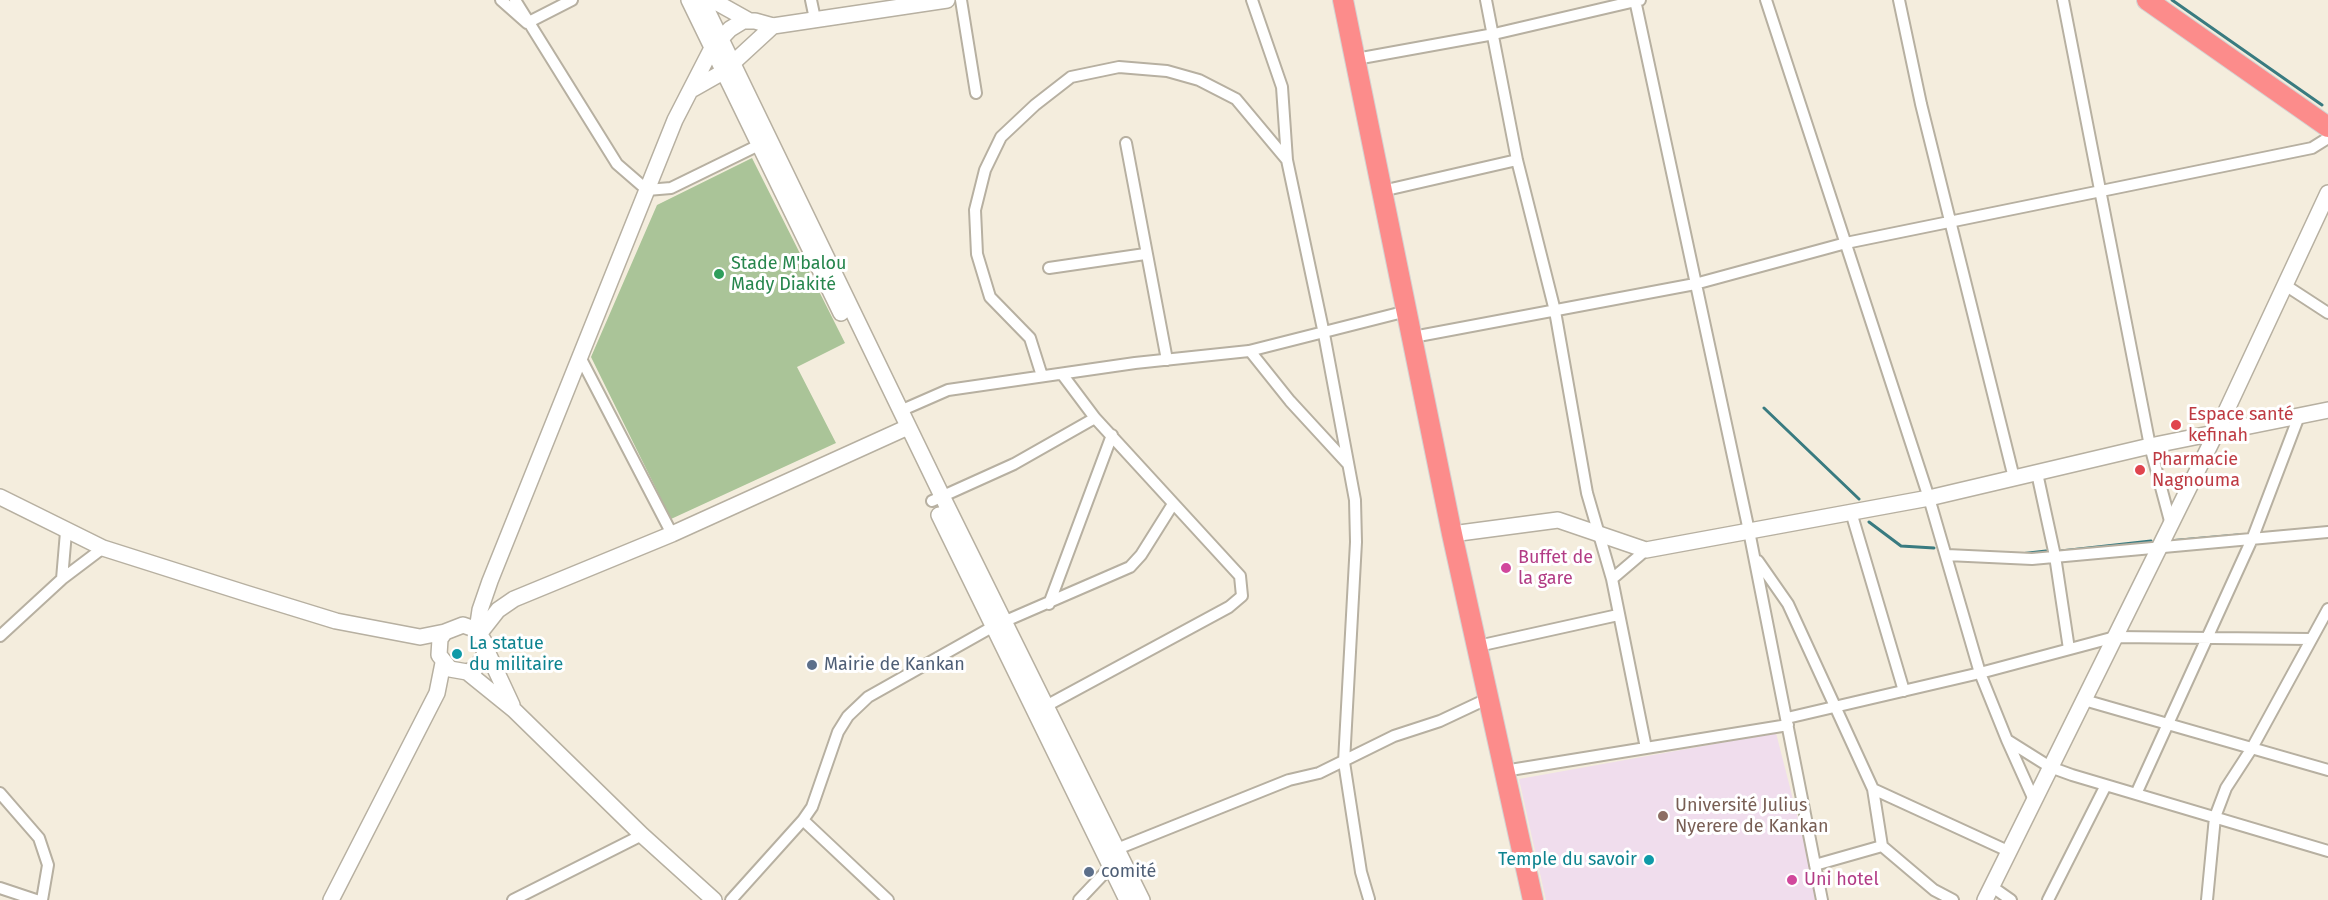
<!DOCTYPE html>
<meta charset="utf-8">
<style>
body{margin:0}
canvas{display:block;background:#f4eddd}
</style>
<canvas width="2328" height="900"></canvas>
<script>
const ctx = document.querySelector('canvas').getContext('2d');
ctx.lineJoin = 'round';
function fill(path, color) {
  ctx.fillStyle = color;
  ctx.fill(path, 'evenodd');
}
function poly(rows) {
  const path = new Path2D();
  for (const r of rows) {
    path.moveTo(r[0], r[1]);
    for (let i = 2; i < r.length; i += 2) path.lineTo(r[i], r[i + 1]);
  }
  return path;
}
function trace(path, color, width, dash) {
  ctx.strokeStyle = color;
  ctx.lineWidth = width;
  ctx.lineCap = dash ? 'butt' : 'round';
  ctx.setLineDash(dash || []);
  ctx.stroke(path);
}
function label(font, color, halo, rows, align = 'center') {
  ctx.font = font + ' "Fira Sans",sans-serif';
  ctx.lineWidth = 6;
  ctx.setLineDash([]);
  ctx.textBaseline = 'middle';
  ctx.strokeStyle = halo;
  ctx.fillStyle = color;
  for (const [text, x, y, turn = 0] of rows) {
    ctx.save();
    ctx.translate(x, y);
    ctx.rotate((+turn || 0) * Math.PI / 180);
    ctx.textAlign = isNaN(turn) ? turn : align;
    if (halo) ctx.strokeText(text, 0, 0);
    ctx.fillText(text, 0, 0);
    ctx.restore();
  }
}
fill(poly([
 [1776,733,1807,854,1815,900,1546,900,1519,779]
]), '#f0dded');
fill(poly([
 [752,158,845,343,797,367,836,443,671,519,591,357,657,205]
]), '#aac498');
trace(poly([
 [2172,0,2322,105],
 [1764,408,1859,499],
 [1869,522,1901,546,1934,548],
 [2169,541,2238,535],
 [2061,551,2151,541],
 [2020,554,2046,551]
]), '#397b80', 3);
const street = poly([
 [501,0,527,23,572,0],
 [515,0,617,164,647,190,671,188,763,143],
 [811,0,815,19],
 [961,0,976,93],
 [1252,0,1282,87,1287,160,1324,334,1355,500,1356,542,1344,762,1361,872,1369,899],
 [1486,0,1517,160,1555,311,1587,493,1612,579,1646,748],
 [1635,0,1749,531,1822,900],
 [1766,0,1929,498,1980,673,2007,740,2050,767,2072,775,2328,851],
 [1899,0,1921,104,2014,478],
 [2063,0,2150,446,2170,521],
 [1356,59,1494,34,1640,0],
 [1126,143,1167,360],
 [1382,191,1517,160],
 [1049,268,1145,254],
 [2285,285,2328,313],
 [1413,337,1695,284,1846,243,2312,148,2328,138],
 [1250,351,1290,401,1348,464],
 [579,355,672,534],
 [1042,376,1030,338,990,297,977,254,975,210,985,170,1001,137,1035,105,1071,77,1119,67,1167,71,1199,80,1236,99,1287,160],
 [900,411,948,390,1135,363,1249,351,1407,311],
 [2037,473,2055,556,2069,649],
 [932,501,1014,464,1095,418],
 [1851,512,1904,691],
 [1947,555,2032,559,2328,532],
 [1758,561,1788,604,1873,789,2008,851],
 [62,579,66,532],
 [1612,579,1646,550],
 [1049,604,1112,435],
 [0,636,62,579,103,548],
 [1478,646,1618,615],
 [2084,700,2328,770],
 [1046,706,1229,607,1242,596,1240,576,1095,418,1062,374],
 [1787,718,1980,673,2115,637,2311,639],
 [2007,740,2034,800],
 [1504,771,1788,725],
 [0,793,39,838,48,865,42,900],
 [2136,794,2253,537,2299,416],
 [803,820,888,900],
 [1882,846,1934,890,1953,900],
 [1112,851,1289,780,1319,773,1394,736,1440,721,1491,697],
 [1815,865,1882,846,1873,789],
 [1991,886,2011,900],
 [0,888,36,900],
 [513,900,642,835],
 [731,900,803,820,812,807,838,732,848,716,868,697,994,626,1130,567,1141,555,1173,504],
 [1079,900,1114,863],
 [2048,900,2106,785],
 [2207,900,2215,817,2226,788,2252,748,2328,609]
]);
const secondary = poly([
 [689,0,841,313],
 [702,0,942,496,1142,900],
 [712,0,748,20],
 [693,89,723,72,773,26],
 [0,497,103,548,245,593,336,621,420,637,445,632],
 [939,515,1127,900],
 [1452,534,1558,520,1646,550,1929,498,2150,446,2328,410],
 [477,630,463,625,445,632,440,639,439,655,450,669,467,672,475,669,484,656,485,643,477,630,480,610,490,581,675,120,712,48,730,29,743,21,755,21,773,26,947,0],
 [480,633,498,610,514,599,672,534,908,427],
 [486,649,512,705],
 [467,672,514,710,642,835,714,900],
 [331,900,437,693,443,663],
 [1985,900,2215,435,2328,193]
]);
const highway = poly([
 [1343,0,1452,534,1533,900],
 [2147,0,2328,127]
]);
trace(street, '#b7b0a1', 14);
trace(secondary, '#b7b0a1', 18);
trace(highway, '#d4d3d2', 22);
trace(street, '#fff', 10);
trace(secondary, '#fff', 15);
trace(highway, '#fc8c8b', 20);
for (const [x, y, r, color] of [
 [719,274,6,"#2e9e5b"],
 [2176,425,6,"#e0444e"],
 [2140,470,6,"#e0444e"],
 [1506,568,6,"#d1479c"],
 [457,654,6,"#0f9aa8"],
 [812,665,6,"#5c6f8a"],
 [1663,816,6,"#8d6e63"],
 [1649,860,6,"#0f9aa8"],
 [1089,872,6,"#5c6f8a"],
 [1792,880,6,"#d1479c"]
]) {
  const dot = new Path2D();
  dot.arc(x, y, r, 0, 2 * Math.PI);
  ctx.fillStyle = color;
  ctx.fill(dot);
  trace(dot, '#fff', 2);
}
label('18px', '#27864d', '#fff', [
 ["Stade M'balou",731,264],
 ["Mady Diakité",731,285]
], 'left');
label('18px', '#be3a42', '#fff', [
 ["Espace santé",2188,415],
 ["kefinah",2188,436],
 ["Pharmacie",2152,460],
 ["Nagnouma",2152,481]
], 'left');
label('18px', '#b23c85', '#fff', [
 ["Buffet de",1518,558],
 ["la gare",1518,579],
 ["Uni hotel",1804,880]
], 'left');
label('18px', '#0d838f', '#fff', [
 ["La statue",469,644],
 ["du militaire",469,665],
 ["Temple du savoir",1637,860,"right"]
], 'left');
label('18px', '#4e5e75', '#fff', [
 ["Mairie de Kankan",824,665],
 ["comité",1101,872]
], 'left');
label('18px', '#785e54', '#fff', [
 ["Université Julius",1675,806],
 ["Nyerere de Kankan",1675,827]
], 'left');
</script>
